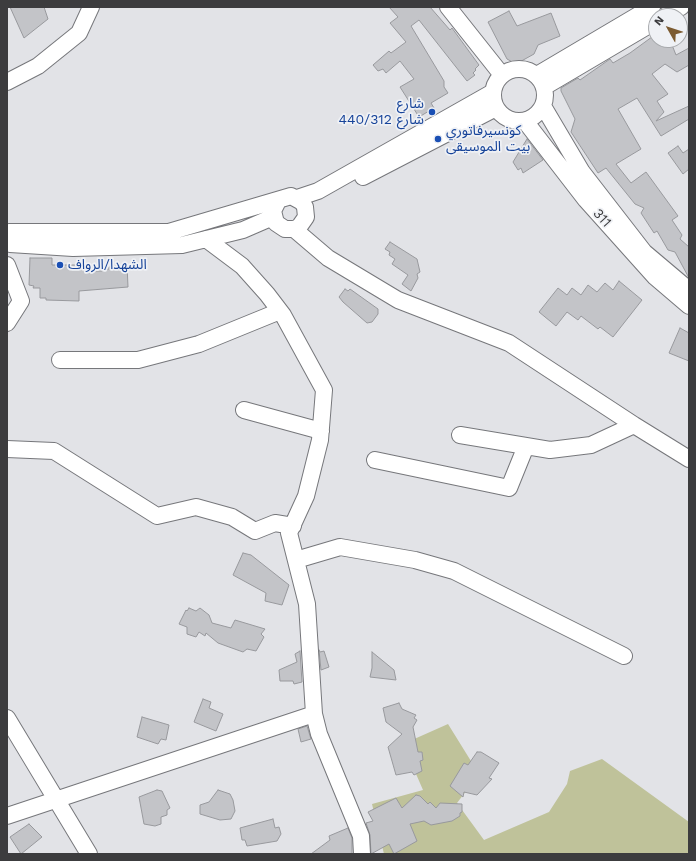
<!DOCTYPE html>
<meta charset="utf-8">
<style>
body{margin:0}
#map{position:relative;width:696px;height:861px;overflow:hidden;background:#e2e3e7;font-family:"Work Sans",sans-serif}
canvas{display:block}
.frame{position:absolute;inset:0;border:8px solid #3c3c3e;pointer-events:none}
.north{position:absolute;left:648px;top:8px;width:40px;height:40px;box-sizing:border-box;background:#eff1f5;border:1px solid #a7a9ac;border-radius:50%;rotate:309deg;font-size:11px;font-weight:700;line-height:16px;text-align:center;color:#3c3c3e}
.north::after{content:'';display:block;margin:auto;width:14px;height:18px;background:#7c5b31;clip-path:polygon(50% 0,100% 100%,50% 72%,0 100%)}
</style>
<div id="map">
<canvas width="696" height="861"></canvas>
<div class="frame"></div>
<div class="north">N</div>
</div>
<script>
const ctx = document.querySelector('canvas').getContext('2d');
ctx.lineJoin = 'round';
function fill(path, color) {
  ctx.fillStyle = color;
  ctx.fill(path, 'evenodd');
}
function poly(rows) {
  const path = new Path2D();
  for (const r of rows) {
    if (r.length === 3) {
      path.moveTo(r[0] + r[2], r[1]);
      path.arc(r[0], r[1], r[2], 0, 2 * Math.PI);
      continue;
    }
    path.moveTo(r[0], r[1]);
    for (let i = 2; i < r.length; i += 2) path.lineTo(r[i], r[i + 1]);
  }
  return path;
}
function trace(path, color, width, dash) {
  ctx.strokeStyle = color;
  ctx.lineWidth = width;
  ctx.lineCap = dash ? 'butt' : 'round';
  ctx.setLineDash(dash || []);
  ctx.stroke(path);
}
function label(font, color, halo, rows, align = 'center') {
  ctx.font = font + ' "Work Sans","Noto Sans Arabic",sans-serif';
  ctx.lineWidth = 3.5;
  ctx.setLineDash([]);
  ctx.textBaseline = 'middle';
  ctx.strokeStyle = halo;
  ctx.fillStyle = color;
  for (const [text, x, y, turn = 0] of rows) {
    ctx.save();
    ctx.translate(x, y);
    ctx.rotate((+turn || 0) * Math.PI / 180);
    ctx.textAlign = isNaN(turn) ? turn : align;
    if (halo) ctx.strokeText(text, 0, 0);
    ctx.fillText(text, 0, 0);
    ctx.restore();
  }
}
fill(poly([
 [448,724,479,774,457,803,484,840,549,812,567,784,570,771,602,759,689,822,689,854,384,854,372,804,423,790,403,744]
]), '#bfc29a');
const building = poly([
 [10,7,44,7,48,19,24,38,10,7],
 [389,7,430,7,450,30,452,28,479,65,475,69,476,70,473,73,475,75,467,81,419,20,411,26,444,81,444,87,448,93,431,103,434,108,419,117,400,87,414,79,400,61,386,73,383,69,378,71,373,65,389,51,391,53,406,42,390,23,398,17,389,7],
 [509,11,517,26,551,13,560,36,538,45,534,54,516,64,507,59,488,22,509,11],
 [656,34,656,40,670,40,676,55,689,48,689,65,677,72,665,64,652,74,668,94,657,101,664,112,656,121,689,106,689,119,661,136,637,98,618,109,641,149,616,164,631,183,646,172,678,216,672,220,682,235,680,239,689,247,689,278,675,252,668,250,657,231,654,233,641,213,644,208,635,204,606,168,598,173,571,132,575,119,561,91,561,88,578,78,580,80,610,59,613,63,630,53,656,34],
 [527,139,543,160,523,173,521,168,518,170,513,162,527,139],
 [678,146,683,153,689,149,689,169,683,174,668,153,678,146],
 [390,242,417,259,420,272,417,274,418,278,411,291,402,284,408,275,392,264,395,259,389,255,390,252,385,249,390,242],
 [30,258,52,258,52,265,84,265,84,271,102,271,102,270,109,269,109,267,127,265,128,287,79,291,79,301,46,300,46,298,40,298,40,288,33,288,34,286,29,285,30,258],
 [619,281,642,300,613,337,600,327,598,329,581,316,578,320,567,312,556,326,539,312,558,288,567,295,572,288,581,295,588,285,597,292,605,283,613,290,619,281],
 [345,289,348,291,350,289,378,309,378,314,372,322,367,323,343,302,339,297,345,289],
 [680,328,689,333,689,361,669,353,680,328],
 [243,553,251,555,289,585,282,605,265,601,266,593,233,575,243,553],
 [189,608,196,611,200,608,209,615,212,623,231,628,235,620,265,629,261,634,264,637,256,651,247,649,243,652,218,643,206,633,205,636,199,632,196,637,187,634,187,627,179,624,186,610,187,611,189,608],
 [319,650,320,652,324,651,329,667,321,670,319,650],
 [300,651,302,682,294,684,293,681,280,681,279,670,297,662,295,654,300,651],
 [372,652,394,670,396,680,370,677,372,668,372,652],
 [203,699,211,702,209,708,223,714,216,731,194,722,203,699],
 [399,703,402,709,416,715,414,718,417,720,413,727,418,752,422,752,423,760,420,761,422,771,414,775,412,772,396,775,388,747,402,734,386,722,383,708,399,703],
 [142,717,169,725,166,740,161,739,158,744,137,737,142,717],
 [307,726,311,739,301,742,298,729,307,726],
 [477,752,481,752,499,763,489,778,492,779,477,795,464,792,463,797,450,786,464,763,468,765,477,752],
 [157,790,162,791,170,808,167,810,167,815,161,817,161,824,155,826,144,824,139,797,157,790],
 [218,790,230,794,233,800,235,811,231,819,220,820,200,814,200,805,209,802,218,790],
 [416,795,420,796,428,804,430,802,436,808,440,803,462,804,462,812,460,813,460,816,452,821,431,825,424,821,410,824,417,841,394,854,389,844,371,854,370,835,366,823,373,821,368,812,396,798,402,808,416,795],
 [273,819,275,828,279,827,281,834,277,841,247,846,245,840,242,840,240,828,273,819],
 [29,824,42,837,21,854,10,837,29,824],
 [348,828,352,838,352,854,311,854,330,840,329,836,348,828]
]);
fill(building, '#c3c4c8');
trace(building, '#98999d', 1);
const minor = poly([
 [448,7,502,75],
 [665,16,681,7],
 [519,95,26],
 [537,75,652,7],
 [7,82,38,66,79,33,91,7],
 [544,87,656,21],
 [543,106,582,172,644,252,689,290],
 [525,121,586,200,655,277,689,306],
 [363,177,496,108],
 [297,198,318,191,493,92],
 [294,229,328,258,398,300,509,343,634,425,689,459],
 [9,232,169,232,291,196,302,202,305,207,306,217,299,227,294,229,285,229,276,223,273,211,278,201],
 [206,239,242,266,267,294,283,315,324,390,320,440,306,496,289,533,307,604,314,714,319,734,361,836,362,854],
 [10,244,73,248,182,245,243,230,273,217],
 [7,265,21,301,7,323],
 [60,360,138,360,199,344,280,311],
 [244,410,321,431],
 [460,435,550,450,591,445,634,425],
 [7,449,54,451,157,516,196,507,232,517,255,531,275,523,293,526],
 [375,460,509,488,526,446],
 [296,560,340,547,415,560,454,571,624,656],
 [7,718,89,854],
 [7,816,314,714]
]);
trace(minor, '#76777b', 18);
trace(minor, '#fff', 16);
for (const [x, y, r, color] of [
 [432,112,4,"#1a4fb4"],
 [438,139,4,"#1a4fb4"],
 [60,265,4,"#1a4fb4"]
]) {
  const dot = new Path2D();
  dot.arc(x, y, r, 0, 2 * Math.PI);
  ctx.fillStyle = color;
  ctx.fill(dot);
  trace(dot, '#eff1f5', 1.5);
}
label('14px', '#164399', '#eff1f5', [
 ["شارع",424,104,"right"],
 ["440/شارع 312",424,120,"right"],
 ["كونسيرفاتوري",446,131],
 ["بيت الموسيقى",446,147],
 ["الشهدا/الرواف",68,265]
], 'left');
label('14px', '#3c3c3e', '#eff1f5', [
 ["311",602,218,48]
]);
</script>
